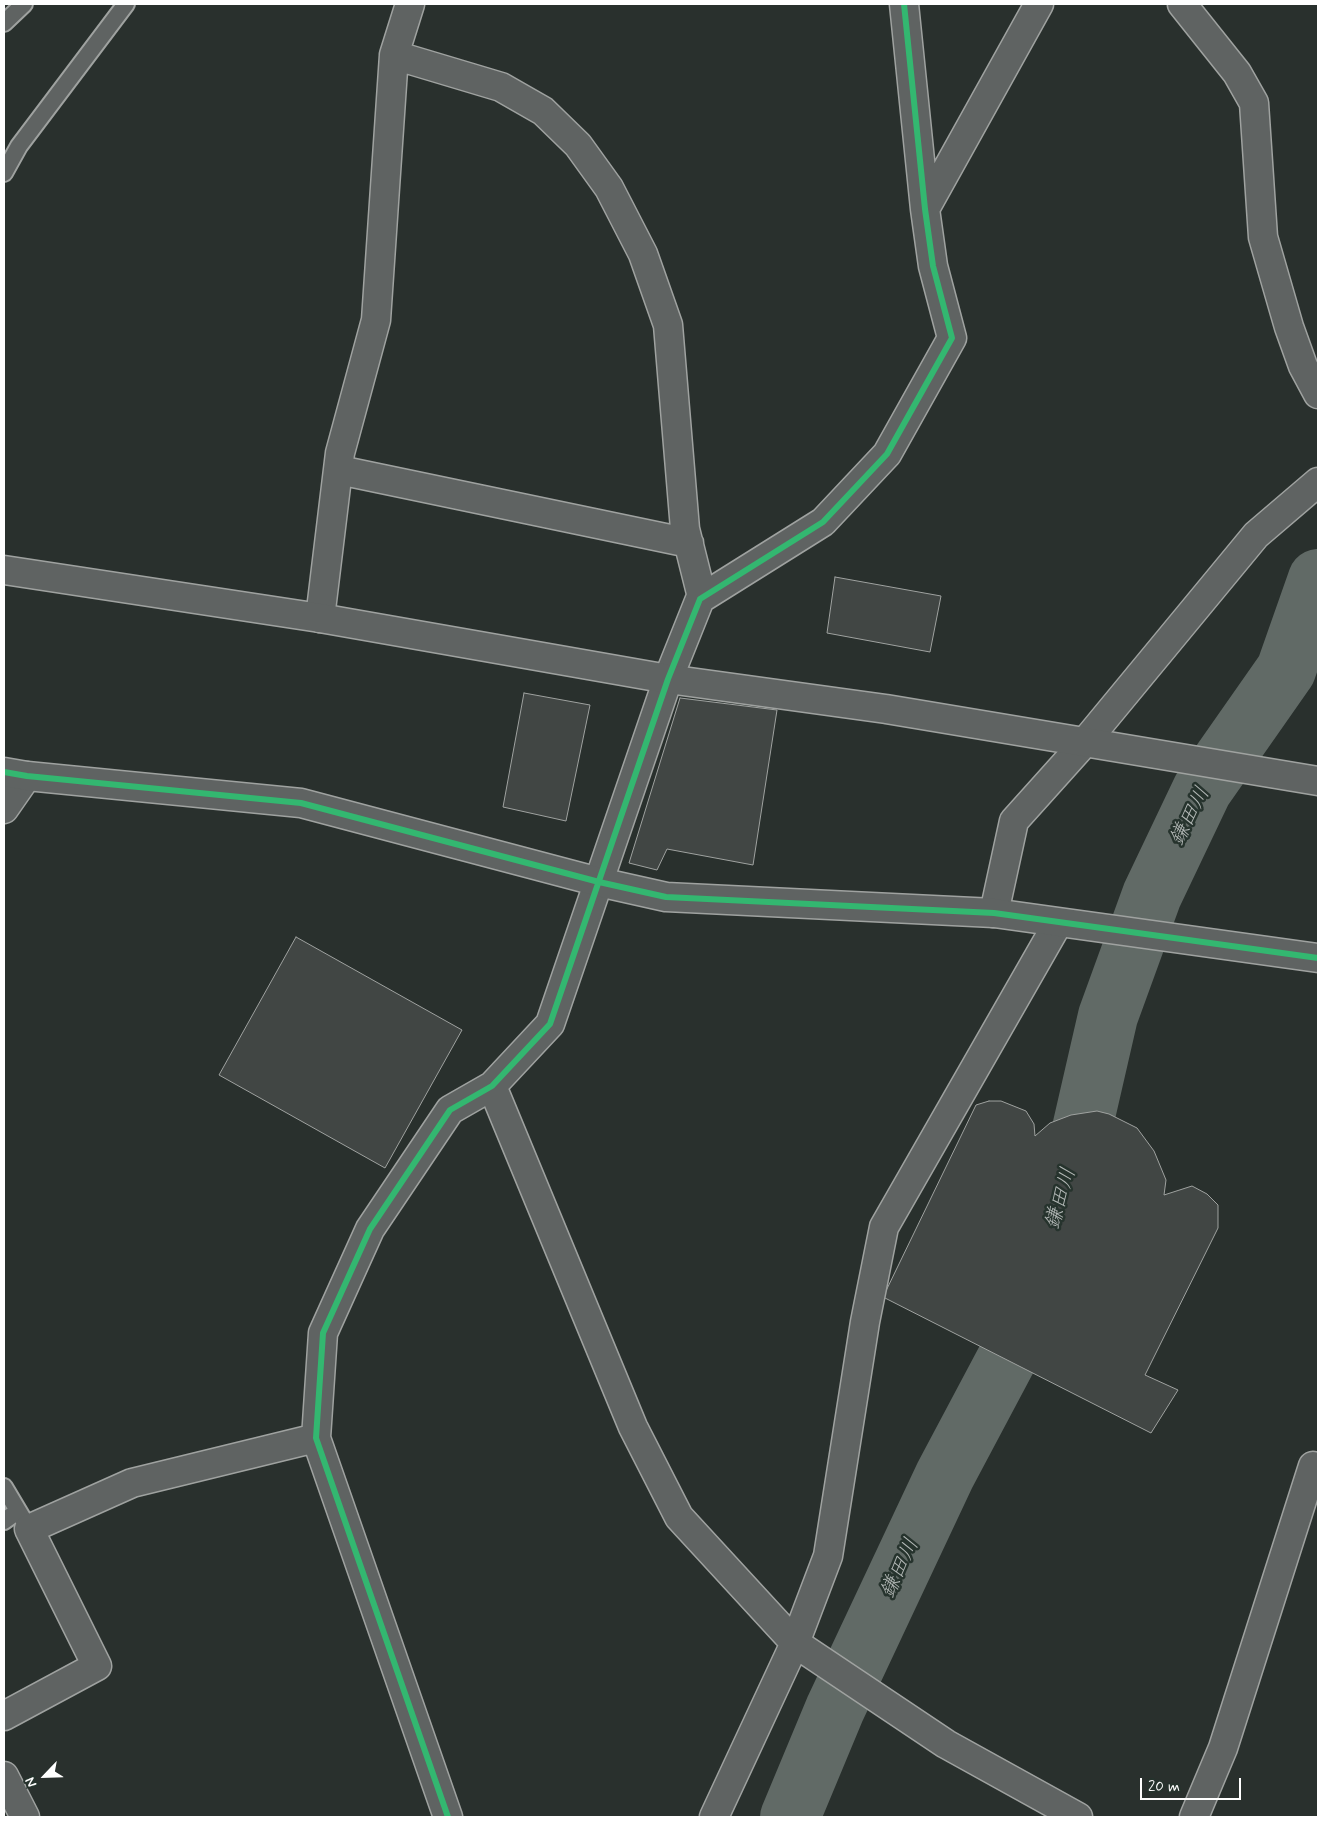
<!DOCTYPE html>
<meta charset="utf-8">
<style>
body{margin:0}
#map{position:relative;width:1322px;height:1821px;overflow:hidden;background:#29302d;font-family:Mynerve,sans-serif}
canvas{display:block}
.frame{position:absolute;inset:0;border:5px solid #fff;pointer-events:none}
.north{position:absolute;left:20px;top:1751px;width:50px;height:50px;-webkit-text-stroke:4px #26332d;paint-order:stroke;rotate:246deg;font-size:14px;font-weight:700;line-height:20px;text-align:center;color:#fff}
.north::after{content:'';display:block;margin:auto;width:18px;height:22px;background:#fff;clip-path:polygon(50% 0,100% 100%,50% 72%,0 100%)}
.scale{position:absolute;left:1140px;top:1778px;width:101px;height:22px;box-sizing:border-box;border:2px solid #fff;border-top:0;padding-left:6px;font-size:15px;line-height:18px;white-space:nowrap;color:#fff;-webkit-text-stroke:4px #26332d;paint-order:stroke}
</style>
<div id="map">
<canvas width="1322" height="1821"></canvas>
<div class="frame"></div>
<div class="north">N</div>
<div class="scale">20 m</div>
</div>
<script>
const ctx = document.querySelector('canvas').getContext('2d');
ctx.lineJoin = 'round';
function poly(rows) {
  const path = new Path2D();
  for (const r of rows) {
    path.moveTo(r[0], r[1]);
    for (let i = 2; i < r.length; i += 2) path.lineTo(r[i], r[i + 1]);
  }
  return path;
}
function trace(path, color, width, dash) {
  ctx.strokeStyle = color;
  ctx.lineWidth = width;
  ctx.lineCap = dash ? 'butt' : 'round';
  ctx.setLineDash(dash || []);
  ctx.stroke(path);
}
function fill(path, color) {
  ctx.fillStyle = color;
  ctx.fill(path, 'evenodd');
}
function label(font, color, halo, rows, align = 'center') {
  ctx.font = font + ' Mynerve,"Klee One",sans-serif';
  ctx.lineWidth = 5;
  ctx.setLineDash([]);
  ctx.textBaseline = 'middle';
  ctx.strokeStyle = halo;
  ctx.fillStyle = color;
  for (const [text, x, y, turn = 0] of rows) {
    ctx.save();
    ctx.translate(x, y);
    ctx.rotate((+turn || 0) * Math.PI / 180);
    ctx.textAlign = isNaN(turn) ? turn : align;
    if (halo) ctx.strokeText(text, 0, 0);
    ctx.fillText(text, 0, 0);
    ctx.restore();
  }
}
trace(poly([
 [1064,1193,1082,1129,1108,1016,1152,895,1202,790,1286,670,1318,579],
 [790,1817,835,1709,945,1475,1030,1315,1038,1284]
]), '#616a66', 60);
const building = poly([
 [835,577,941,596,930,652,827,633,835,577],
 [524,693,590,705,566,821,503,807,524,693],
 [680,698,777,710,753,865,667,849,657,870,629,863,680,698],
 [296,937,462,1030,385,1168,219,1075,296,937],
 [989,1101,1001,1101,1026,1111,1034,1124,1035,1136,1050,1123,1071,1115,1097,1111,1109,1114,1137,1128,1154,1151,1166,1180,1164,1195,1192,1186,1207,1194,1218,1205,1218,1228,1145,1375,1178,1390,1151,1433,883,1297,976,1105,989,1101]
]);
fill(building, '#414644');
trace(building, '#9fa2a0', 1);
const lane = poly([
 [4,23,24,4],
 [4,173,19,146,126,4],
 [4,1487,29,1529],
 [4,1521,18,1511]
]);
const street = poly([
 [1182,4,1237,73,1254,103,1263,237,1289,327,1303,366,1318,394],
 [394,55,501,87,543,111,578,145,609,188,643,254,668,325,685,529,702,597],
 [925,209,1039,4],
 [339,470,689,543],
 [320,618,340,453,376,320,394,55,410,4],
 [4,809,27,776],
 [994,913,1014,821,1085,742,1256,535,1318,482],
 [492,1086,633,1427,679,1517,795,1643,946,1744,1078,1817],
 [4,1716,97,1666,29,1529,132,1483,316,1438],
 [4,1776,25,1817],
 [448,1817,316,1438,323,1333,370,1229,450,1110,492,1086,550,1024,668,679,700,599,823,522,887,454,952,338,933,266,925,209,904,4],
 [714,1817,795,1643,828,1556,865,1322,884,1227,1058,923],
 [1194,1817,1223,1748,1313,1466,1318,1468]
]);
const secondary = poly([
 [4,570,320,618,668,679,886,709,1318,781],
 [4,772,27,776,301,803,599,882,666,897,994,913,1318,958]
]);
trace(lane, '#9fa2a0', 20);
trace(street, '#9fa2a0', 31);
trace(secondary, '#9fa2a0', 31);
trace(lane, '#5f6362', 16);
trace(street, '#5f6362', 28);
trace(secondary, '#5f6362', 28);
trace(poly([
 [4,772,27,776,301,803,599,882,666,897,994,913,1318,958],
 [448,1817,316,1438,323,1333,370,1229,450,1110,492,1086,550,1024,668,679,700,599,823,522,887,454,952,338,933,266,925,209,904,4]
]), '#33b770', 6);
label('italic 21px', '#b3b8b6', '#26332d', [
 ["鎌田川",1191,817,-63],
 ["鎌田川",1062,1199,-74],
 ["鎌田川",901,1569,-65]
]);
</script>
